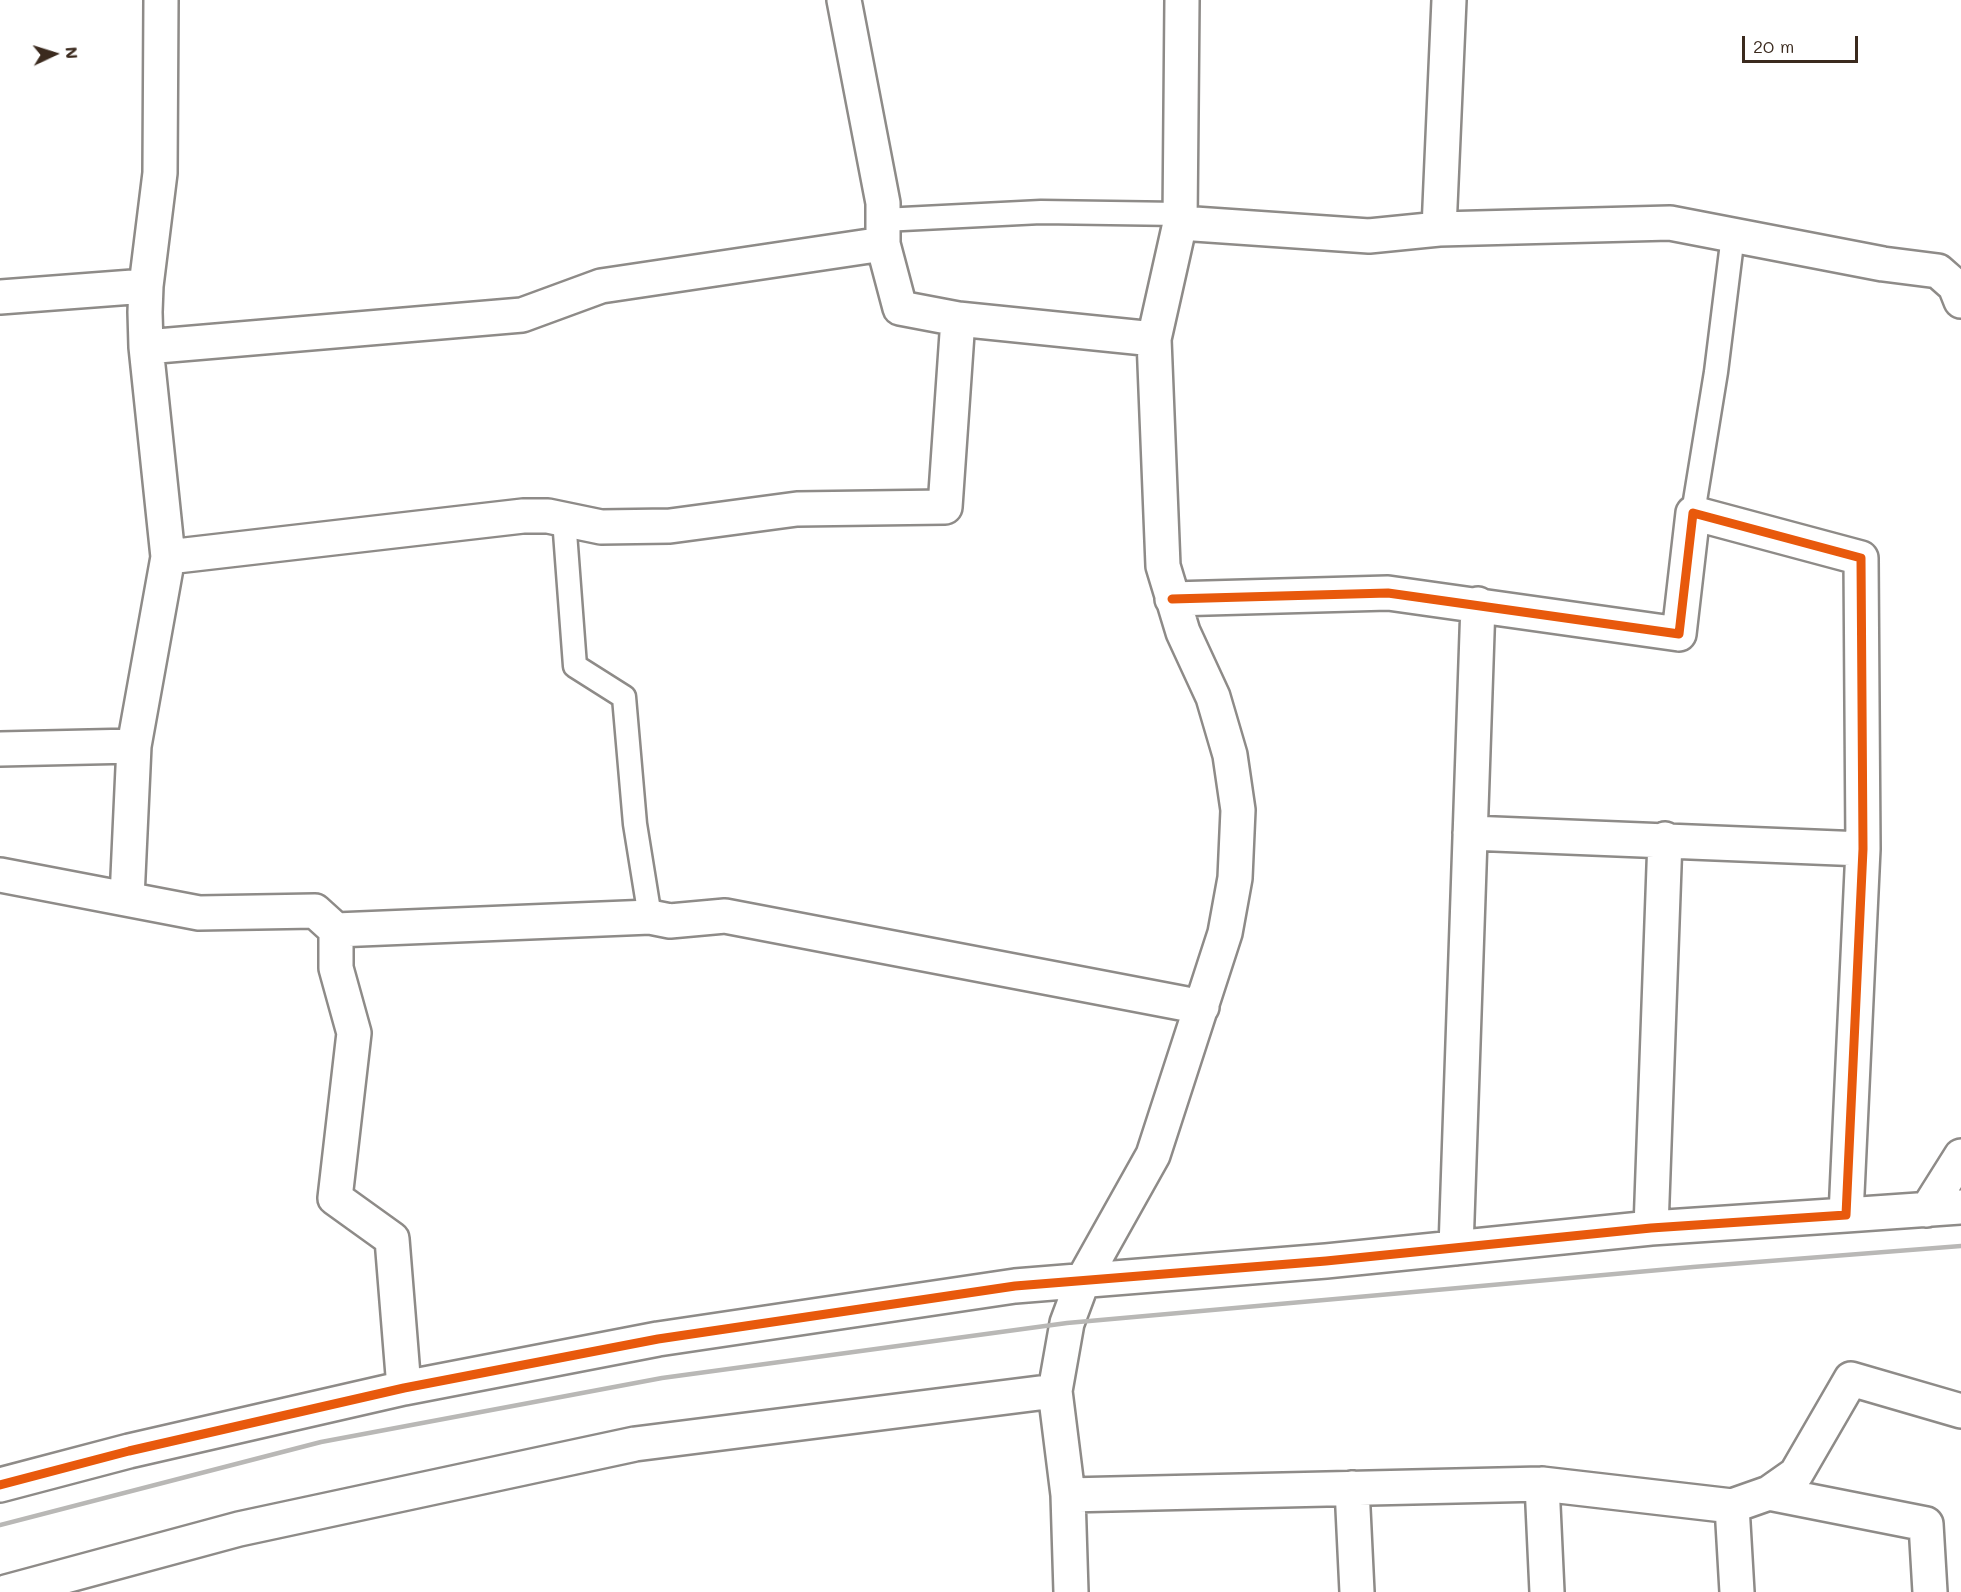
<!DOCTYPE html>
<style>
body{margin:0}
#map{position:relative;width:1961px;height:1592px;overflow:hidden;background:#fff;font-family:Mali,sans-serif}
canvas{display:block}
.north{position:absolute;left:24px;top:24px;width:60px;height:60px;-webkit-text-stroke:4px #fff;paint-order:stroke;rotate:86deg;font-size:16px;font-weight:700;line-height:24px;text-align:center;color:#3b2a1e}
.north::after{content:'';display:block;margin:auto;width:21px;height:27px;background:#3b2a1e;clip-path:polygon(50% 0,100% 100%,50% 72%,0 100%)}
.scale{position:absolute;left:1742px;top:36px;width:116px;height:27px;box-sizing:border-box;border:3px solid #3b2a1e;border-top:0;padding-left:8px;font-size:18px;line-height:21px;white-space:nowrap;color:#3b2a1e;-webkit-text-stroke:4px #fff;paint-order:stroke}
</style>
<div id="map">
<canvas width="1961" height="1592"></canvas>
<div class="north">N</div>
<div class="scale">20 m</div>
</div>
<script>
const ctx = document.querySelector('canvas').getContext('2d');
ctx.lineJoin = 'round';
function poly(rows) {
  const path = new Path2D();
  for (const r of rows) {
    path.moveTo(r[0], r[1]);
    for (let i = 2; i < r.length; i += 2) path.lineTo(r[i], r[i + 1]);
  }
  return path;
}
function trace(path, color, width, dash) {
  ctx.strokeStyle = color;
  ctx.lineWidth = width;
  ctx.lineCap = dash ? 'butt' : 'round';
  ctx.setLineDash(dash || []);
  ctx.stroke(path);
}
const lane = poly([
 [883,220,1041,212,1180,214],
 [1693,513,1716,372,1733,235],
 [564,519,575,666,624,697,635,824,650,917]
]);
const street = poly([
 [1180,223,1369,236,1439,229,1449,0],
 [1439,229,1670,223,1883,264,1938,271,1955,286,1961,301],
 [883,244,900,308,958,319,1154,339],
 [0,297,146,286],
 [146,347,522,315,601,286,883,244,883,203,844,0],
 [168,557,523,516,548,516,601,527,670,526,797,509,945,507,958,319],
 [0,749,134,746,168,557,146,347,145,312,146,286,160,173,161,0],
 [1470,833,1863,849],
 [0,875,199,913,315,911,336,930,650,917,670,921,725,916,1202,1007],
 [127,898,134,746],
 [336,930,336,968,354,1033,335,1198,392,1239,404,1388],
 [1927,1210,1961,1156],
 [1846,1215,1961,1207],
 [1651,1228,1665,839],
 [1456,1248,1478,604],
 [1542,1484,1547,1592],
 [0,1485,129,1451,404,1388,658,1339,1015,1286,1326,1261,1651,1228,1846,1215,1863,849,1861,558,1693,513,1679,634,1388,593,1172,599],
 [1352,1488,1357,1592],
 [1769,1493,1796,1474,1851,1379,1961,1411],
 [1068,1495,1542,1484,1732,1506,1769,1493,1926,1524,1930,1592],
 [1732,1506,1737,1592],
 [6,1592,239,1529,635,1444,1055,1391],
 [1071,1592,1068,1495,1055,1391,1067,1323,1083,1280,1153,1155,1225,933,1235,878,1238,810,1230,755,1213,697,1183,632,1163,566,1154,339,1180,223,1182,0]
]);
trace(lane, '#8e8b88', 27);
trace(street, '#8e8b88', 38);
trace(lane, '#fff', 22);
trace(street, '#fff', 33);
trace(poly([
 [0,1525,321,1442,662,1378,1067,1323,1693,1267,1961,1246]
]), '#b9b8b6', 4.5);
trace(poly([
 [0,1485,129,1451,404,1388,658,1339,1015,1286,1326,1261,1651,1228,1846,1215,1863,849,1861,558,1693,513,1679,634,1388,593,1172,599]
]), '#e8590c', 9);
</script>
